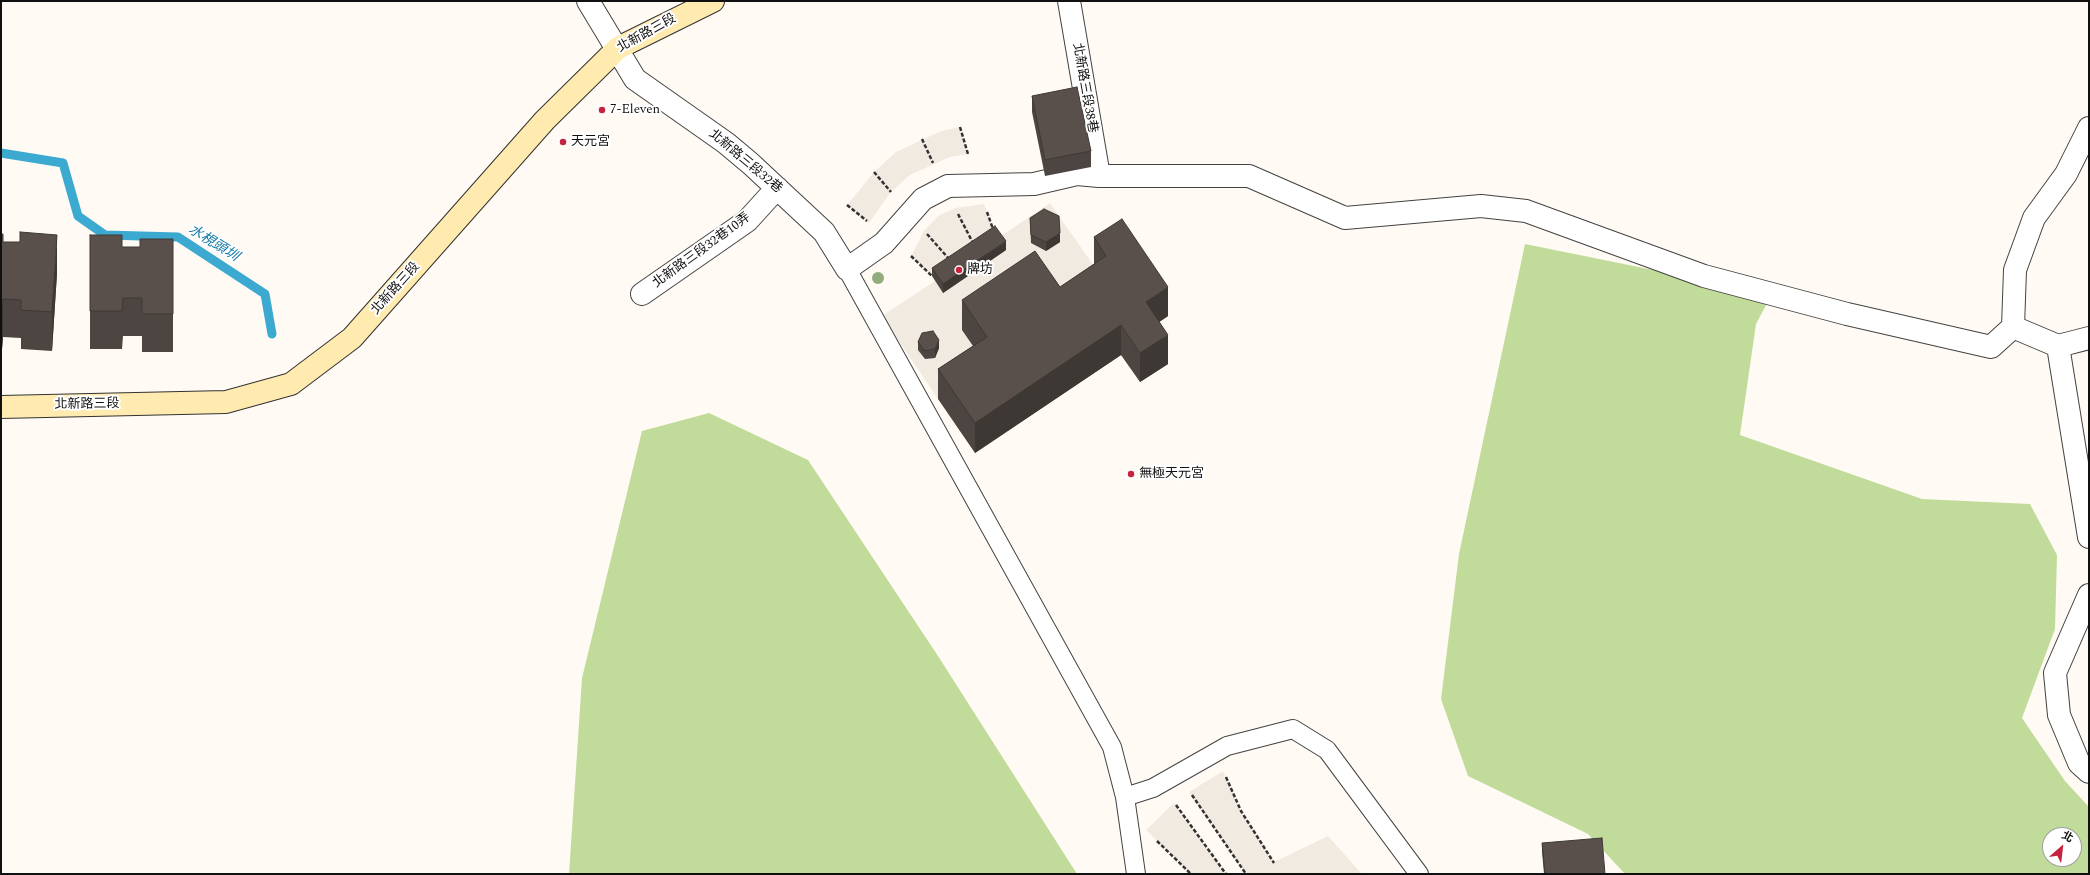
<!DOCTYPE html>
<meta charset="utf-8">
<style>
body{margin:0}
#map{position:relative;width:2090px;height:875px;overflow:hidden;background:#fffbf4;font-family:Spectral,"Noto Sans TC",serif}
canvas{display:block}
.frame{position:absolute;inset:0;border:2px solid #101010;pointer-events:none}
.north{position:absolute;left:2042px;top:827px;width:40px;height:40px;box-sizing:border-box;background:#fff;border:1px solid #9f9f9f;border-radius:50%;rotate:28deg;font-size:11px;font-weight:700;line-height:16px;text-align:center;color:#101010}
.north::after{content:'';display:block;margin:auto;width:14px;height:18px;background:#c52441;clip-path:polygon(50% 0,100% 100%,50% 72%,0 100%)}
</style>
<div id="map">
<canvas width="2090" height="875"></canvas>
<div class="frame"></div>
<div class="north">北</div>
</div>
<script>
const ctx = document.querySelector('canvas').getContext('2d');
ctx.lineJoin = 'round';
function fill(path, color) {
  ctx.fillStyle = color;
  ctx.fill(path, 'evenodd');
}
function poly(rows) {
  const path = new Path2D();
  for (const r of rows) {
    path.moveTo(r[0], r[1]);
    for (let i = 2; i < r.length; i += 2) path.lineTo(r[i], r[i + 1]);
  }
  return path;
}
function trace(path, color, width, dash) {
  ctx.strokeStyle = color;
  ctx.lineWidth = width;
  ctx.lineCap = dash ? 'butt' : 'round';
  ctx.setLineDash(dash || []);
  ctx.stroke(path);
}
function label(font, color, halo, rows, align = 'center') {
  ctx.font = font + ' Spectral,"Noto Sans TC",serif';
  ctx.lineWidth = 4;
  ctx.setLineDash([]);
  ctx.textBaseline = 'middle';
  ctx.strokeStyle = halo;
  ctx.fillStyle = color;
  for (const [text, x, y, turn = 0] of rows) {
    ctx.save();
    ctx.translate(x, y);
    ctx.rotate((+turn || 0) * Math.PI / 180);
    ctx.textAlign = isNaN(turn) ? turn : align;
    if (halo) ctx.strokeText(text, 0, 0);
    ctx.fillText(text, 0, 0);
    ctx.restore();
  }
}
fill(poly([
 [1525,244,1772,294,1756,324,1740,435,1922,499,2030,504,2057,555,2055,629,2022,718,2065,781,2089,807,2089,874,1625,874,1588,834,1468,776,1441,699,1459,554],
 [2050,835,2074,835,2074,859,2050,859],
 [709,413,808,460,938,656,1077,874,569,874,582,678,642,431]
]), '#c1dc9a');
fill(poly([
 [960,127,968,154,950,157,910,175,891,192,869,223,847,205,874,172,896,152,941,131],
 [1050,203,1094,266,987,366,938,399,882,316,935,281,943,292,998,238],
 [984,204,995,234,932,276,911,256,924,231,938,216,955,208],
 [1223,771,1241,811,1274,862,1328,836,1362,874,1246,874,1189,792],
 [1174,803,1226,874,1191,874,1146,830]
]), '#f1eae1');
trace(poly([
 [1,153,63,163,78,216,105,235,178,237,265,294,272,334]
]), '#3ca9d1', 9);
const lane = poly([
 [847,269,1112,747,1125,797,1153,788,1227,746,1293,729,1327,750,1419,874],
 [1125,797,1136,874]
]);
const street = poly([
 [588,1,635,79,726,143,751,164,824,232,847,269,884,243,923,199,948,186,1034,184,1077,174,1099,176,1249,176,1345,218,1481,206,1526,211,1704,276,1847,314,1991,347,2013,327,2015,270,2034,218,2066,174,2089,128],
 [1069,1,1099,176],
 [642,294,747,221,777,188],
 [2013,327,2058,346,2089,338],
 [2058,346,2089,537],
 [2089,595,2055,673,2059,715,2079,763,2089,772]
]);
const secondary = poly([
 [1,407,226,402,291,384,352,338,545,120,618,48,713,1]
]);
trace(lane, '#434343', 20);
trace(street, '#434343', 24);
trace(secondary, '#323232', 24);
trace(poly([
 [960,127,968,154],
 [922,139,933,163],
 [874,172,891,192],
 [847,205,867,221],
 [987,212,993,229],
 [958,214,973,243],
 [927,234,949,259],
 [911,256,932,276],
 [1226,777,1241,811,1274,863],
 [1192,795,1246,874],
 [1176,805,1226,874],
 [1157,841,1191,874]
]), '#323232', 2.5, [4, 2]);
trace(lane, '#fff', 18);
trace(street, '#fff', 22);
trace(secondary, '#ffebaf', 22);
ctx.fillStyle = '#92ac7e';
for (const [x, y] of [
 [878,278]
]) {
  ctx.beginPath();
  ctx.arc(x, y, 6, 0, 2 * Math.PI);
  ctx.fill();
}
fill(poly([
 [1032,96,1091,151,1091,167,1045,176,1032,112],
 [1030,218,1060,242,1046,251,1031,243],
 [1,234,3,242,57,273,52,351,21,349,21,338,3,337,2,349,1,348],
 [90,235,122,247,140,247,140,239,173,239,173,352,142,352,142,336,123,336,122,349,90,349],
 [1094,237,1168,316,1159,322,1168,364,1140,382,1121,355,975,453,938,399,938,369,973,346,962,330,962,300,1060,287,1094,264],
 [1006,250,943,293,932,276,932,268],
 [918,342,939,348,935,358,925,359,918,350],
 [1542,843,1605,874,1544,874,1542,851]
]), '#4d4541');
fill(poly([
 [1060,233,1060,242,1046,251,1046,242],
 [57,235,57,273,52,351,52,312],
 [1006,241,1006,250,943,293,943,284],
 [1168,287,1168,316,1146,331,1146,302],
 [3,299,3,337,2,349,2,310],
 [1121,325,1121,355,975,453,975,423],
 [1168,335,1168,364,1140,382,1140,353],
 [939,340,939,348,935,358,935,349]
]), '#3e3835');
const building = poly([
 [1077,87,1091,151,1045,160,1032,96,1077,87],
 [1044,209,1059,216,1060,233,1046,242,1031,235,1030,218,1044,209],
 [1122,219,1168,287,1146,302,1168,335,1140,353,1121,325,975,423,938,369,987,337,962,300,1035,251,1060,287,1106,256,1094,237,1122,219],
 [995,226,1006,241,943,284,932,268,995,226],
 [20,232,57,235,52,312,21,310,21,300,3,299,2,310,1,310,1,234,3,234,3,242,20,242,20,232],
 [90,235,122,235,122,247,140,247,140,239,173,239,173,314,142,314,142,298,123,298,122,311,90,311,90,235],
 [933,331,939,340,935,349,925,351,918,342,922,333,933,331],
 [1602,838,1605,874,1545,874,1542,843,1602,838]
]);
fill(building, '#59504c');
trace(building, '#3e3835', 1);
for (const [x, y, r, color] of [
 [602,110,4,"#c52441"],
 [563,142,4,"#c52441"],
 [959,270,4,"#c52441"],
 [1131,474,4,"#c52441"]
]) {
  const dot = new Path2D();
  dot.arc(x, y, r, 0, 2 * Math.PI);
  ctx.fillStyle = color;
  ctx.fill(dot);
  trace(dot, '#fff', 1.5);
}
label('13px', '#101010', '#fff', [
 ["北新路三段",647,34,-29],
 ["北新路三段38巷",1084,88,80],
 ["北新路三段32巷",745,162,40],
 ["北新路三段32巷10弄",702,251,-36],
 ["北新路三段",396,289,-48],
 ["北新路三段",87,405,-1]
]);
label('13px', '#101010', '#fff', [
 ["7-Eleven",610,110],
 ["天元宮",571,142],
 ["牌坊",967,270],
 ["無極天元宮",1139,474]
], 'left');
label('italic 14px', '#157aa7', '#fff', [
 ["水梘頭圳",213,244,32]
]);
</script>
